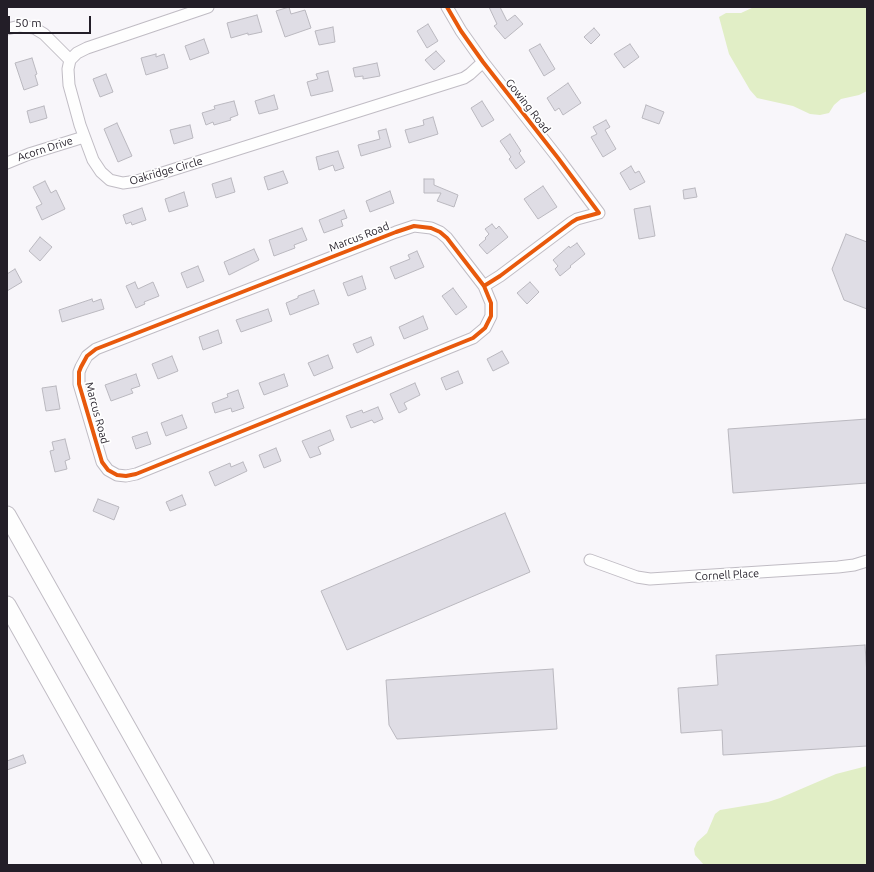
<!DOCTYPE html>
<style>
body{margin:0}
#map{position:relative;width:874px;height:872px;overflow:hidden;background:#f8f6fa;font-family:Ubuntu,sans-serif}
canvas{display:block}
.frame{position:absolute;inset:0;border:8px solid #231e28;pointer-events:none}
.scale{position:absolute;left:8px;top:16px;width:83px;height:18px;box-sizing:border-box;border:2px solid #231e28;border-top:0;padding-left:5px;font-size:12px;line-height:14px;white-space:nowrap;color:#231e28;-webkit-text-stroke:3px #fff;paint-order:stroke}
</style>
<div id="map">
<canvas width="874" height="872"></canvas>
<div class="frame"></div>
<div class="scale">50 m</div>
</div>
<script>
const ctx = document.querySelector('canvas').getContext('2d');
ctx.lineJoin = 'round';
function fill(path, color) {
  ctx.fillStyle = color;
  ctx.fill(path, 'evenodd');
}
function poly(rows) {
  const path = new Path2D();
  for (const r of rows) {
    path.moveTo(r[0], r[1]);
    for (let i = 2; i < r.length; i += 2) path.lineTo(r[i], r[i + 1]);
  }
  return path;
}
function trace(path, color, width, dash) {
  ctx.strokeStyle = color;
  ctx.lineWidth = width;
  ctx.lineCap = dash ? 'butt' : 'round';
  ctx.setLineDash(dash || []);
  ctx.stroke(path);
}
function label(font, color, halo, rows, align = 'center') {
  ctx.font = font + ' Ubuntu,sans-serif';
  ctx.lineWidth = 3.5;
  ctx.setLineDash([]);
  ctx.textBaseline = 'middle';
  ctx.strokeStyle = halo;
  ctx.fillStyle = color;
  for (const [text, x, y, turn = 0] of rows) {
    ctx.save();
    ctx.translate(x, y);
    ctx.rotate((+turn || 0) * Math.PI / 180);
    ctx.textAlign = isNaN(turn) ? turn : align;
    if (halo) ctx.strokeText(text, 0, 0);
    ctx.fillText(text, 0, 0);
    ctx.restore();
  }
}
fill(poly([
 [754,7,867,7,867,91,859,95,841,99,834,105,829,113,820,115,810,114,793,106,757,98,750,90,729,54,719,17,726,13,741,13],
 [867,766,867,865,704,865,695,855,694,849,697,842,707,833,715,814,720,810,768,802,780,798,836,774]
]), '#e1eec6');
const building = poly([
 [289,7,291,14,305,10,311,28,285,37,276,11,289,7],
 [489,7,500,7,507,21,515,15,523,24,505,39,494,26,497,24,489,7],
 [257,15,262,32,248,35,248,33,231,38,227,23,257,15],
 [428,24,438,41,427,48,417,31,428,24],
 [333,27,335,42,319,45,315,31,333,27],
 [594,28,600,35,591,44,584,37,594,28],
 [204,39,209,53,190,60,185,46,204,39],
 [540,44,555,69,544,76,529,50,540,44],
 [630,44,639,57,624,68,614,54,630,44],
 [436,51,445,61,434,70,425,60,436,51],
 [156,54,156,57,164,54,168,68,146,75,141,58,156,54],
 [32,58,37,74,35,75,38,85,24,90,15,63,32,58],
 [377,63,380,76,363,79,363,76,355,77,353,68,377,63],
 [328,71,333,91,311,96,307,82,318,79,316,74,328,71],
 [106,74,113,92,100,97,93,79,106,74],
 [568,83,581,103,563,115,559,108,555,111,547,98,568,83],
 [274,95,278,109,259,114,255,101,274,95],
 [234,101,238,115,230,118,231,120,214,125,213,122,206,125,202,113,215,109,214,106,234,101],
 [482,101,494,120,482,127,471,108,482,101],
 [646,105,664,112,659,124,642,118,646,105],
 [44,106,47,118,30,123,27,111,44,106],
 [433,117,438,134,409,143,405,130,424,125,423,120,433,117],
 [606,120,610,127,605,130,616,149,603,157,591,137,597,134,593,127,606,120],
 [117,123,132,156,118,162,104,129,117,123],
 [190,125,193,138,174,144,170,130,190,125],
 [386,129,391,147,361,156,358,145,380,139,378,131,386,129],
 [510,134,521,151,519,153,525,162,516,169,509,159,511,157,500,141,510,134],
 [338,151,344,168,335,171,333,165,319,170,316,157,338,151],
 [631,166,635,173,639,171,645,182,630,190,620,173,631,166],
 [283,171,288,183,268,190,264,177,283,171],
 [231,178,235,192,216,198,212,184,231,178],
 [424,179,434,179,434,185,458,195,454,207,437,201,441,193,424,193,424,179],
 [45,181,51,193,56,190,65,209,42,220,36,207,42,204,33,187,45,181],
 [543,186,557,207,538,219,524,199,543,186],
 [695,188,697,197,684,199,683,190,695,188],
 [390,191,394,203,370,212,366,201,390,191],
 [184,192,188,206,169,212,165,199,184,192],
 [650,206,655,236,639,239,634,209,650,206],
 [142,208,146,220,132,225,131,222,126,224,123,215,142,208],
 [344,210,347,218,341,220,343,226,324,233,319,220,344,210],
 [492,224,496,229,499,226,508,237,487,254,479,245,486,239,485,238,489,234,485,229,492,224],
 [302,228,307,240,294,245,295,248,274,256,269,240,302,228],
 [846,234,867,242,867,309,844,300,832,269,846,234],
 [40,237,52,247,40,261,29,251,40,237],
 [577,243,585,254,570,266,571,267,560,276,555,269,558,266,553,260,569,246,570,248,577,243],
 [254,249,259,260,229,275,224,262,254,249],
 [417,251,424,267,395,279,390,267,410,259,408,255,417,251],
 [198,266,204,281,187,288,181,273,198,266],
 [15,269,22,282,7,291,7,274,15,269],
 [362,276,366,289,348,296,343,283,362,276],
 [135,282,138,289,153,282,159,296,144,302,145,304,136,308,126,286,135,282],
 [530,282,539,292,527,304,517,293,530,282],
 [453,288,467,307,456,315,442,296,453,288],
 [314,290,319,304,290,315,286,303,298,298,298,296,314,290],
 [92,299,93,302,101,299,104,309,62,322,59,310,92,299],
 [268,309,272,321,241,332,236,320,268,309],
 [423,316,428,329,404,339,399,327,423,316],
 [218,330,222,343,203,350,199,337,218,330],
 [371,337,374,345,357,353,353,344,371,337],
 [502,351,509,363,493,371,487,359,502,351],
 [328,355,333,368,314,376,308,363,328,355],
 [172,356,178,371,158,379,152,364,172,356],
 [458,371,463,383,446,390,441,378,458,371],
 [136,374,140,386,131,389,133,393,111,401,105,385,136,374],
 [284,374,288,386,264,395,259,383,284,374],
 [415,383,420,395,404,403,407,409,399,413,390,394,415,383],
 [56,386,60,409,46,411,42,388,56,386],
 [238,390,244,408,232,412,231,408,215,413,212,403,228,397,227,394,238,390],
 [378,407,383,419,374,423,372,420,351,428,346,416,362,410,363,413,378,407],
 [182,415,187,428,166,436,161,423,182,415],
 [867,419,867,483,733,493,728,429,867,419],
 [330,430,334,440,318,447,321,454,310,458,302,441,330,430],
 [147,432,151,444,136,449,132,437,147,432],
 [65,439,70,459,65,461,67,469,55,472,50,451,54,450,52,442,65,439],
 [276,448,281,461,264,468,259,455,276,448],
 [243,462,247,471,215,486,209,472,230,463,231,467,243,462],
 [182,495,186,505,170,511,166,502,182,495],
 [98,499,119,507,114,520,93,511,98,499],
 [505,513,530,572,347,650,321,591,505,513],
 [865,645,867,675,867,746,723,755,722,730,681,733,678,688,718,685,716,655,865,645],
 [553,669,557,729,397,739,389,725,386,680,553,669],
 [23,755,26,763,7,770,7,761,23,755]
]);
fill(building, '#dfdde5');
trace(building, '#bab8bf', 1);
const minor = poly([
 [208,7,87,48,77,53,70,60,68,69,69,85,80,125,93,160,101,172,110,180,123,183,137,181,464,78,470,74,483,62],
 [447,7,461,31,483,62,558,158,599,213,577,219,572,222,500,276,484,286,447,238,440,232,431,228,414,226,396,232,96,349,87,356,81,367,79,372,79,384,102,462,108,470,117,475,126,476,136,474,473,338,485,328,491,316,491,303,484,286],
 [7,29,20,26,34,28,44,34,70,60],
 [7,163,29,154,84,137],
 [590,560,637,577,650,579,838,567,854,565,867,561]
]);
const highway = poly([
 [7,515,205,865],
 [7,605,153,865]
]);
trace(minor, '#c0bcc4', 13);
trace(highway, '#c0bcc4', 19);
trace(minor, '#fefefe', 11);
trace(highway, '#fefefe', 17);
trace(poly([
 [447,7,461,31,483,62,558,158,599,213,577,219,572,222,500,276,484,286,447,238,440,232,431,228,414,226,396,232,96,349,87,356,81,367,79,372,79,384,102,462,108,470,117,475,126,476,136,474,473,338,485,328,491,316,491,303,484,286]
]), '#e8590c', 4);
label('11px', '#231e28', '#fff', [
 ["Gowing Road",528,106,52],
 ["Acorn Drive",45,149,-18],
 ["Oakridge Circle",166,171,-16],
 ["Marcus Road",359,237,-21],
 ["Marcus Road",97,413,75],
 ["Cornell Place",727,575,-3]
]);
</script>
